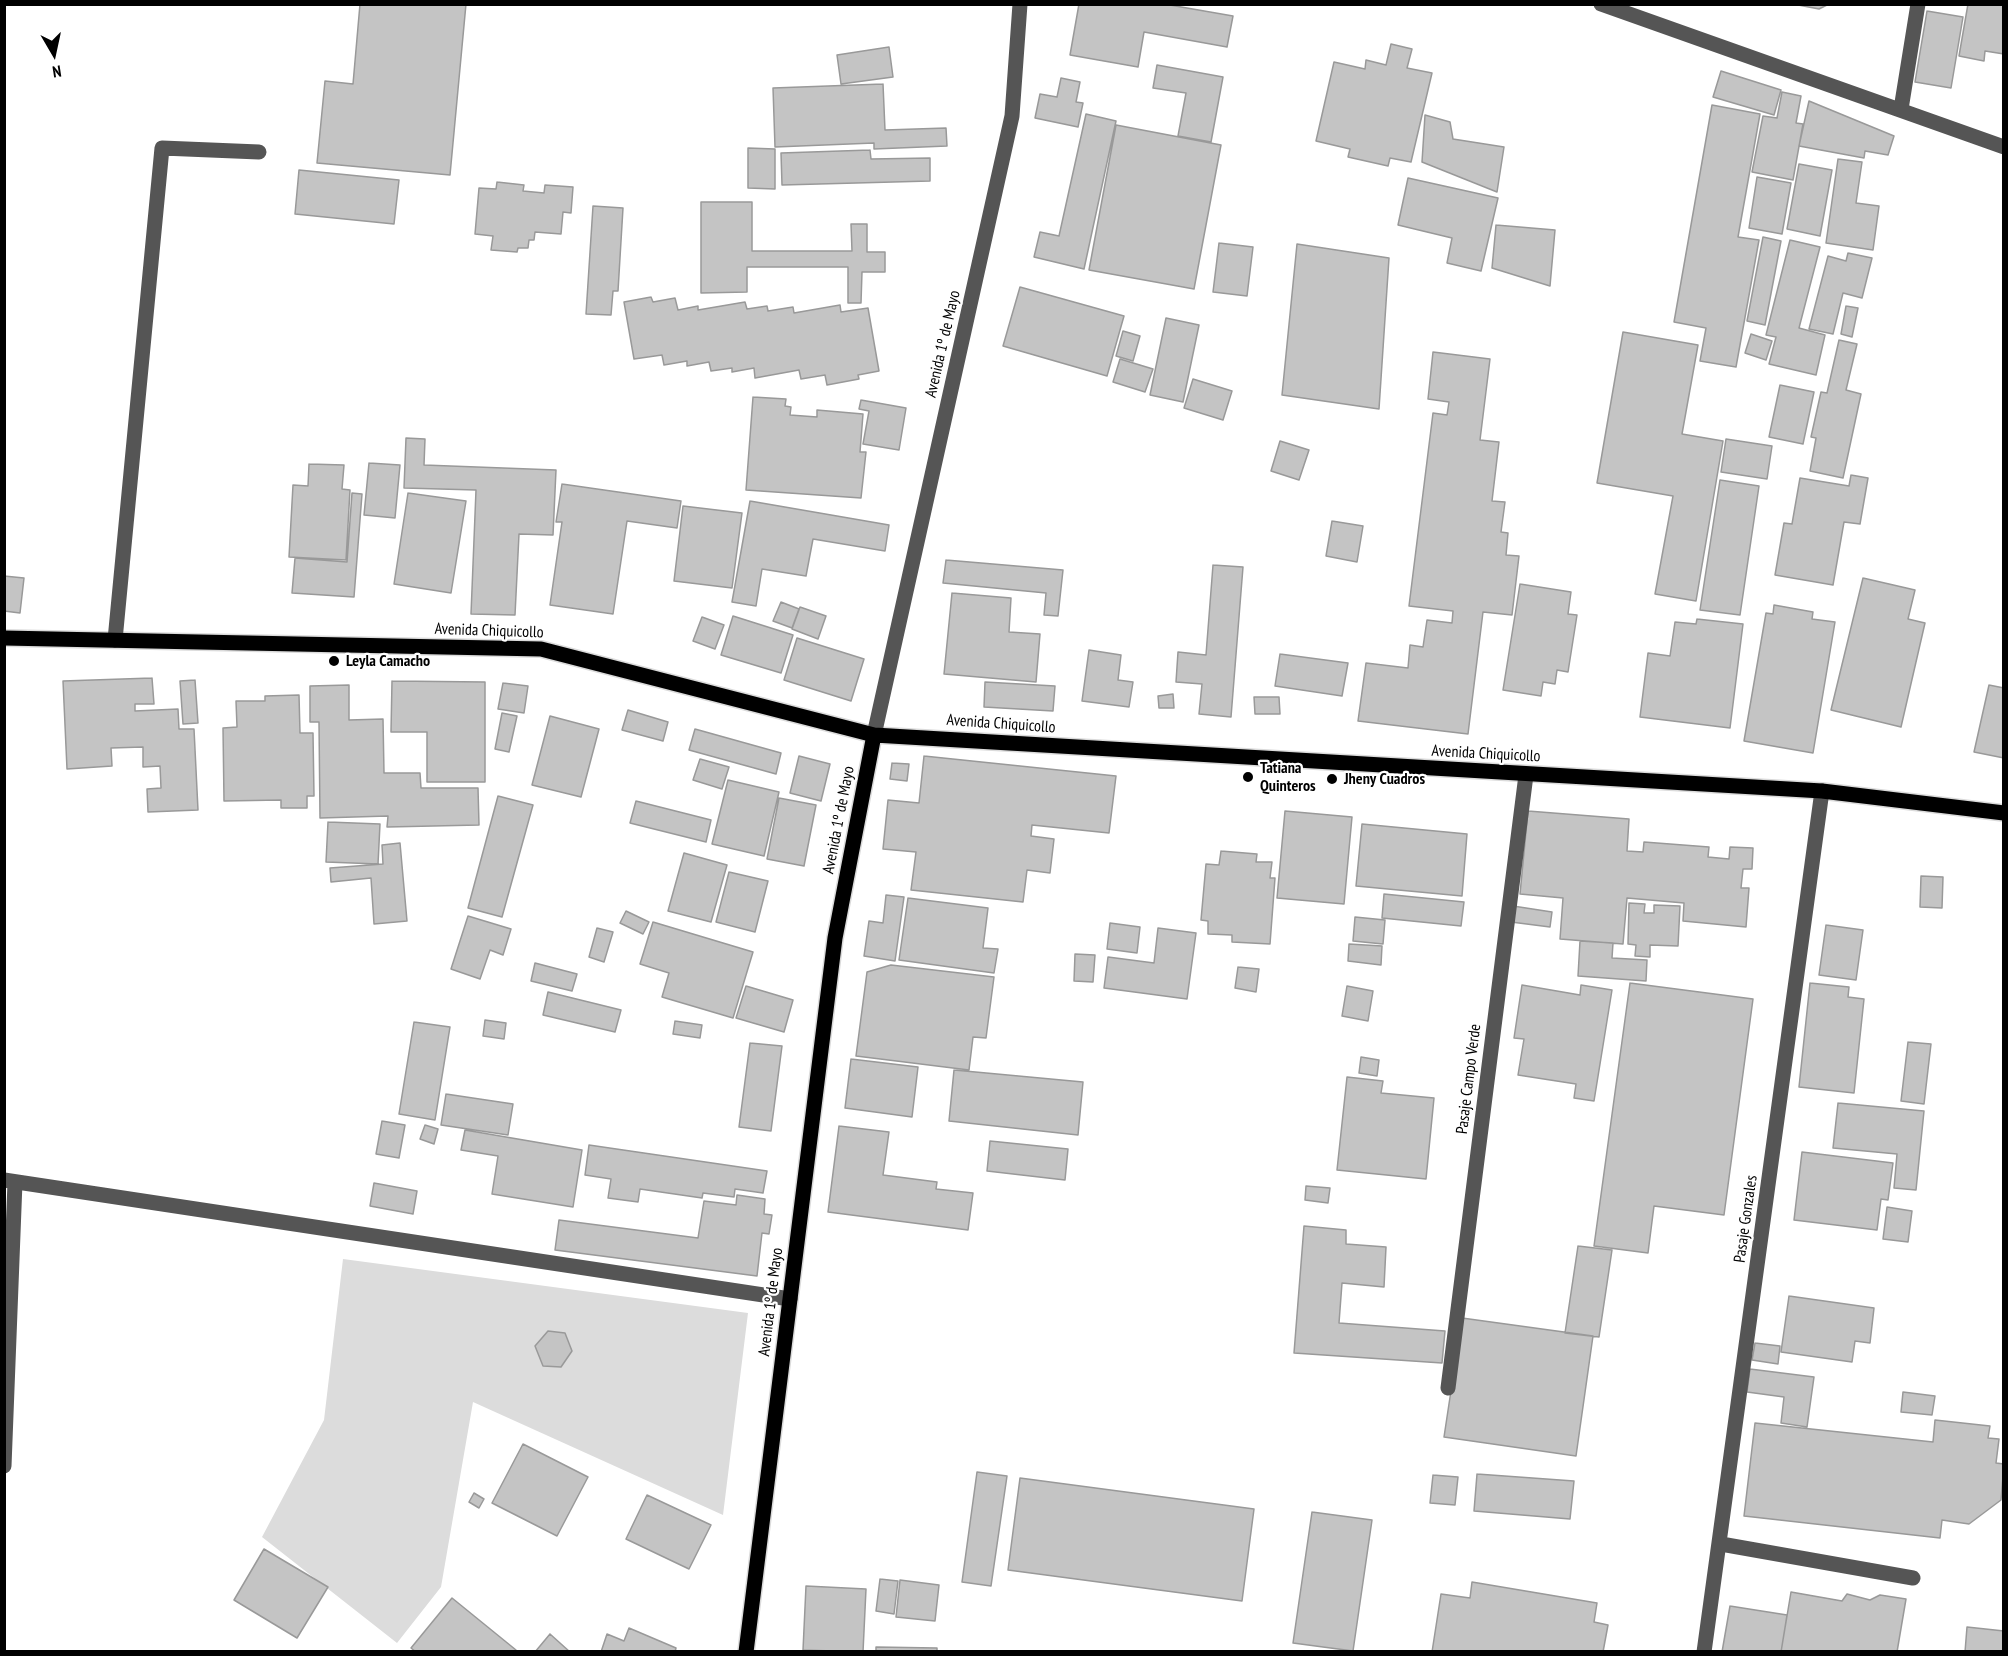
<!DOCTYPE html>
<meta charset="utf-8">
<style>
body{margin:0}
#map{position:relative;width:2008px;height:1656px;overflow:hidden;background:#fff;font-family:"PT Sans Narrow",sans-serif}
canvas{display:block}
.frame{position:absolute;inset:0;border:6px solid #000;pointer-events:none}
.north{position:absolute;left:24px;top:24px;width:60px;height:60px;-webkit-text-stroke:4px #fff;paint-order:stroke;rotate:171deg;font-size:16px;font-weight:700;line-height:24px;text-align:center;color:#000}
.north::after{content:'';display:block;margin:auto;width:21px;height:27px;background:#000;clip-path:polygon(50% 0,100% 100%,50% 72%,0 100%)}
</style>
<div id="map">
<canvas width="2008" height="1656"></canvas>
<div class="frame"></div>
<div class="north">N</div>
</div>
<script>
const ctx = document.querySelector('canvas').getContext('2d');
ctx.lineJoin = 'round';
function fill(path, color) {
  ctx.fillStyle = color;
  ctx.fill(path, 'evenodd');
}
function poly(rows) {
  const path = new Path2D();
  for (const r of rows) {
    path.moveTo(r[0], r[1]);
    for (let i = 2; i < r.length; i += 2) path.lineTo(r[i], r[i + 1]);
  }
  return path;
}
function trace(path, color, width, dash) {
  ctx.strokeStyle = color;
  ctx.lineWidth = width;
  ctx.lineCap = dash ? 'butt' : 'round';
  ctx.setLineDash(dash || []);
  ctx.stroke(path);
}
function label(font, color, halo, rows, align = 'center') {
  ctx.font = font + ' "PT Sans Narrow",sans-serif';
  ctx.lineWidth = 4.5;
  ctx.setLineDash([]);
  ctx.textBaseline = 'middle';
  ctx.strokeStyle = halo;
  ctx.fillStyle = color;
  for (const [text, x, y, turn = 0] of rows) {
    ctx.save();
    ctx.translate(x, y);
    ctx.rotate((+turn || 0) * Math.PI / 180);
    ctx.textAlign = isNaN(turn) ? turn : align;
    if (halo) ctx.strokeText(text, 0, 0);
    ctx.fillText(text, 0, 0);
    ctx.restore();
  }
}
fill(poly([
 [343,1259,748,1313,723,1515,473,1402,441,1587,397,1643,262,1537,324,1420]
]), '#dcdcdc');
const building = poly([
 [360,4,466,4,450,175,317,163,325,81,353,84,360,4],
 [1079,4,1164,4,1233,16,1227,47,1144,32,1138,67,1070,55,1079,4],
 [1793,4,1829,4,1819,9,1793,4],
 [1968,4,2004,4,2004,54,1985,51,1984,61,1959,56,1968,4],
 [1927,11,1963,17,1951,88,1915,82,1927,11],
 [1391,44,1412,49,1407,68,1432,73,1411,162,1390,158,1388,166,1348,157,1350,149,1316,141,1334,62,1365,69,1366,60,1386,65,1391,44],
 [889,47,893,77,841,84,837,55,889,47],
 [1157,65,1223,77,1211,142,1178,136,1186,93,1153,88,1157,65],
 [1721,71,1781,90,1774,115,1713,97,1721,71],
 [1061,78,1080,82,1076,102,1083,103,1078,127,1035,118,1040,94,1057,97,1061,78],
 [883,84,885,130,946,128,947,146,874,149,874,143,775,147,773,88,883,84],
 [1782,92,1801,96,1796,123,1803,124,1793,180,1752,172,1763,116,1777,118,1782,92],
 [1809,101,1894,136,1888,155,1865,151,1864,158,1799,146,1809,101],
 [1712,105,1760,114,1738,237,1759,240,1736,367,1700,361,1706,328,1674,322,1712,105],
 [1086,114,1116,121,1084,269,1034,257,1040,232,1059,236,1086,114],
 [1425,115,1450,122,1453,139,1504,147,1497,192,1422,162,1425,115],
 [1116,125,1221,145,1194,289,1089,270,1116,125],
 [748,148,775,149,775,189,748,188,748,148],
 [870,150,871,159,930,158,930,181,782,185,781,153,870,150],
 [1838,159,1862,162,1856,203,1879,206,1873,250,1826,243,1838,159],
 [1799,164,1832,170,1820,236,1787,229,1799,164],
 [299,170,399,180,394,224,295,214,299,170],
 [1757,177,1791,183,1782,234,1749,228,1757,177],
 [1408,178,1498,198,1481,271,1447,263,1452,238,1398,225,1408,178],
 [497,182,524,185,523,191,544,193,545,185,573,187,571,213,563,212,561,234,535,232,534,240,529,240,528,248,518,248,517,252,491,250,493,236,475,234,479,188,496,189,497,182],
 [701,202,752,202,752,251,852,251,851,224,867,224,867,252,885,252,885,272,862,272,861,303,848,303,848,267,747,267,747,292,701,293,701,202],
 [593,206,623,208,618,291,613,291,611,315,586,314,593,206],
 [1496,225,1555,230,1550,286,1492,268,1496,225],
 [1763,237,1781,241,1765,325,1747,321,1763,237],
 [1790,240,1820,247,1799,328,1825,335,1816,375,1769,364,1776,337,1766,335,1790,240],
 [1219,243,1253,247,1247,296,1213,292,1219,243],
 [1297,244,1389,258,1379,409,1282,395,1297,244],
 [1848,253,1872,258,1862,298,1843,293,1833,334,1809,329,1828,256,1846,261,1848,253],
 [1020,287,1124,316,1107,376,1003,346,1020,287],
 [651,297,653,302,675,298,678,310,698,306,698,310,745,302,747,309,767,306,768,311,793,307,794,313,840,305,841,312,868,308,879,371,858,375,859,379,827,385,825,375,801,379,799,370,755,378,754,368,732,372,732,368,711,371,709,362,687,366,687,361,664,365,662,355,634,359,624,302,651,297],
 [1846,306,1858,308,1852,337,1841,334,1846,306],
 [1166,318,1199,325,1183,402,1150,395,1166,318],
 [1123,331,1140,336,1133,361,1116,356,1123,331],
 [1623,332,1698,345,1682,434,1723,441,1696,601,1655,594,1673,496,1597,483,1623,332],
 [1751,334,1772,341,1766,360,1745,353,1751,334],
 [1839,340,1857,344,1846,390,1861,394,1843,478,1810,471,1816,438,1811,437,1821,392,1827,393,1839,340],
 [1433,352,1490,359,1480,440,1499,442,1492,501,1505,502,1501,532,1508,533,1506,555,1519,556,1512,615,1483,612,1468,734,1358,721,1366,663,1408,668,1410,645,1423,647,1427,620,1452,623,1453,611,1409,606,1433,413,1447,415,1449,402,1428,399,1433,352],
 [1120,359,1153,369,1145,392,1113,382,1120,359],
 [1193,379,1232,391,1223,420,1184,408,1193,379],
 [1780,385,1814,392,1803,444,1769,437,1780,385],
 [753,397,786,399,785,406,791,407,790,415,817,417,817,410,863,414,860,452,866,452,861,498,746,490,753,397],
 [861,400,906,408,899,450,863,444,869,411,859,409,861,400],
 [406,438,425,439,424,465,556,470,553,535,519,534,515,615,471,614,476,490,404,488,406,438],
 [1726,439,1772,446,1767,479,1721,472,1726,439],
 [1280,441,1309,450,1299,480,1271,471,1280,441],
 [369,463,400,465,395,518,364,515,369,463],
 [309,464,344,465,342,489,350,490,346,560,289,557,293,485,308,486,309,464],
 [1851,475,1868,478,1860,524,1844,522,1833,585,1775,575,1784,523,1792,524,1800,478,1849,486,1851,475],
 [1720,480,1759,486,1740,615,1700,610,1720,480],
 [562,484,681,501,677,528,627,521,613,614,550,605,562,522,556,522,562,484],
 [352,493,362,494,354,597,292,593,295,558,347,562,352,493],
 [408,493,466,501,451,593,394,584,408,493],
 [750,501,889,525,885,551,813,539,806,576,762,569,756,606,732,602,750,501],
 [683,506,742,513,732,588,674,581,683,506],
 [1332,521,1363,526,1357,562,1326,556,1332,521],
 [946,560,1063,570,1058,616,1044,615,1046,593,943,583,946,560],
 [1213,565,1243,567,1231,717,1199,714,1202,684,1176,682,1178,652,1206,655,1213,565],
 [4,576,24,578,20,613,4,611,4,576],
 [1863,578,1915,590,1908,619,1925,623,1901,727,1831,710,1863,578],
 [1520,584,1571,592,1568,614,1577,615,1568,672,1557,670,1555,684,1543,682,1541,696,1503,690,1520,584],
 [952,593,1011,598,1009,632,1040,634,1036,682,944,674,952,593],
 [781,602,799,609,792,628,773,621,781,602],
 [1774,605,1813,612,1812,619,1835,622,1813,753,1744,741,1766,613,1773,614,1774,605],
 [800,607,826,616,818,639,792,629,800,607],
 [733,616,793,635,781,673,721,655,733,616],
 [702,617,724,625,715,649,693,641,702,617],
 [1697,619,1743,624,1730,728,1640,717,1648,653,1670,656,1675,622,1696,624,1697,619],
 [797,638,864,659,851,701,784,680,797,638],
 [1089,650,1121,655,1118,680,1133,682,1129,707,1082,701,1089,650],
 [1280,654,1348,663,1342,696,1275,686,1280,654],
 [152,678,154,704,135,704,135,711,178,709,179,729,194,729,198,810,148,812,147,789,161,788,160,766,143,767,143,747,111,748,112,766,67,769,63,681,152,678],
 [195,680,198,723,183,724,180,681,195,680],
 [392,681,485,682,485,782,427,782,427,732,391,732,392,681],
 [985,682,1055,686,1053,711,984,707,985,682],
 [503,683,528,686,524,713,498,709,503,683],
 [349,685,349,720,383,719,384,773,420,773,421,788,478,788,479,825,387,827,388,816,320,818,319,722,310,722,310,686,349,685],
 [1989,685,2004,688,2004,758,1974,752,1989,685],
 [1173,694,1174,708,1159,708,1158,696,1173,694],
 [299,695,300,733,313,733,314,796,307,796,307,808,281,808,281,800,224,801,223,728,237,727,236,701,265,701,265,696,299,695],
 [1254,697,1279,697,1280,714,1255,714,1254,697],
 [628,710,668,722,663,741,622,730,628,710],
 [502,713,517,716,509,752,495,749,502,713],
 [550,716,599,729,581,797,532,785,550,716],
 [695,729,781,753,776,774,689,750,695,729],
 [799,756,830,764,821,801,790,793,799,756],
 [924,756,1116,776,1109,833,1032,825,1031,836,1054,839,1050,873,1027,870,1023,902,911,890,916,852,883,849,888,800,919,803,924,756],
 [700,759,729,767,722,789,693,780,700,759],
 [892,763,909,764,907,781,890,779,892,763],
 [728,780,779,792,764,856,712,844,728,780],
 [498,796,533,805,502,917,468,908,498,796],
 [779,798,816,805,804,866,767,859,779,798],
 [636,801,711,820,706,842,630,823,636,801],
 [1285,811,1352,817,1344,904,1277,898,1285,811],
 [1528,811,1629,819,1627,851,1643,852,1644,842,1709,847,1708,857,1729,859,1730,847,1753,848,1752,869,1743,869,1741,888,1749,888,1746,927,1683,921,1684,903,1627,898,1623,944,1560,939,1563,898,1520,894,1528,811],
 [328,822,380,824,378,864,326,862,328,822],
 [1362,824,1467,834,1462,896,1356,886,1362,824],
 [400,843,407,921,374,924,371,878,331,882,330,868,383,864,382,845,400,843],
 [1221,851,1257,854,1256,862,1272,862,1270,878,1275,878,1270,944,1232,942,1232,935,1208,934,1208,921,1201,920,1206,864,1219,865,1221,851],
 [684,853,727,865,711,922,668,911,684,853],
 [729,872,768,881,755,932,716,922,729,872],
 [1921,876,1943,877,1942,908,1920,907,1921,876],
 [1384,894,1464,902,1461,926,1382,918,1384,894],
 [886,895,904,897,895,961,864,956,869,921,883,923,886,895],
 [908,898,988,908,983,948,998,949,994,973,899,960,908,898],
 [1629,903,1645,904,1644,913,1654,913,1654,905,1680,906,1678,946,1650,945,1650,957,1635,956,1636,945,1628,944,1629,903],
 [1513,906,1552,912,1550,927,1511,922,1513,906],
 [626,911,649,922,643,934,620,923,626,911],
 [468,916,511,929,503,955,490,950,480,979,451,969,468,916],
 [1355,917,1385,920,1383,944,1353,941,1355,917],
 [653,922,753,952,733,1018,662,997,669,973,640,964,653,922],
 [1110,923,1140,927,1137,953,1107,949,1110,923],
 [1826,925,1863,930,1856,980,1819,975,1826,925],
 [597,928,613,932,604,962,589,957,597,928],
 [1158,928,1196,933,1187,999,1104,988,1108,957,1154,963,1158,928],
 [1580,941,1613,943,1612,958,1647,960,1646,981,1578,976,1580,941],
 [1349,944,1382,946,1381,965,1348,961,1349,944],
 [1075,954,1095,955,1093,982,1074,981,1075,954],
 [535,963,577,974,572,991,531,981,535,963],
 [891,965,994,977,986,1038,973,1037,969,1070,856,1056,867,972,891,965],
 [1238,967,1259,969,1256,992,1235,988,1238,967],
 [1630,983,1753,999,1724,1215,1654,1206,1648,1253,1594,1246,1630,983],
 [1810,983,1849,987,1848,997,1864,999,1854,1093,1799,1087,1810,983],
 [1522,985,1580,995,1581,985,1612,990,1594,1101,1574,1098,1576,1084,1518,1075,1524,1039,1514,1038,1522,985],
 [746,986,793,1000,784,1032,736,1018,746,986],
 [1347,986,1373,991,1368,1021,1342,1016,1347,986],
 [548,992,621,1010,615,1032,543,1015,548,992],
 [485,1020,506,1023,504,1039,483,1036,485,1020],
 [675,1021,702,1025,700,1038,673,1034,675,1021],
 [414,1022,450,1027,435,1120,399,1114,414,1022],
 [1908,1042,1931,1044,1924,1104,1901,1101,1908,1042],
 [750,1043,782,1046,771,1131,739,1127,750,1043],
 [1361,1057,1379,1060,1377,1076,1359,1073,1361,1057],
 [851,1059,918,1067,912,1117,845,1108,851,1059],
 [954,1070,1083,1082,1078,1135,949,1121,954,1070],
 [1347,1077,1383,1081,1381,1093,1434,1098,1426,1179,1337,1170,1347,1077],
 [446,1094,513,1104,508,1135,441,1125,446,1094],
 [1838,1103,1924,1111,1916,1190,1894,1188,1897,1154,1833,1148,1838,1103],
 [382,1121,405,1125,399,1158,376,1154,382,1121],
 [425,1125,438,1129,434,1144,420,1139,425,1125],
 [839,1126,889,1132,883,1175,937,1182,936,1189,973,1193,968,1230,828,1212,839,1126],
 [465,1130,582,1150,573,1207,492,1194,498,1156,461,1150,465,1130],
 [990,1141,1068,1149,1065,1180,987,1171,990,1141],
 [589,1145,767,1171,763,1193,735,1189,734,1197,703,1193,702,1198,640,1189,638,1202,608,1198,611,1179,585,1175,589,1145],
 [1802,1152,1893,1163,1888,1200,1881,1199,1877,1230,1794,1220,1802,1152],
 [374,1183,417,1191,413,1214,370,1206,374,1183],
 [1306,1186,1330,1188,1328,1203,1305,1200,1306,1186],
 [737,1195,765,1199,764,1214,772,1215,769,1234,762,1233,757,1276,555,1250,559,1220,698,1238,704,1201,736,1205,737,1195],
 [1887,1207,1912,1211,1908,1242,1883,1239,1887,1207],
 [1304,1226,1346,1230,1346,1244,1386,1247,1384,1287,1342,1283,1339,1323,1445,1331,1442,1363,1294,1353,1304,1226],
 [1578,1246,1612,1250,1599,1337,1565,1333,1578,1246],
 [1789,1296,1874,1308,1870,1343,1855,1341,1852,1362,1781,1352,1789,1296],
 [1462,1318,1593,1336,1576,1456,1444,1437,1462,1318],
 [548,1331,565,1333,572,1351,561,1367,543,1366,535,1346,548,1331],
 [1755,1343,1780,1346,1778,1364,1752,1360,1755,1343],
 [1750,1369,1814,1377,1807,1427,1781,1423,1784,1397,1747,1392,1750,1369],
 [1903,1392,1935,1396,1932,1415,1901,1412,1903,1392],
 [1935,1420,1990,1426,1988,1438,1999,1439,1996,1463,2004,1464,2001,1500,1969,1524,1942,1520,1940,1538,1744,1516,1755,1423,1933,1442,1935,1420],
 [523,1444,588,1477,557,1536,492,1503,523,1444],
 [977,1472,1007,1476,991,1586,962,1582,977,1472],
 [1477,1474,1574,1481,1570,1519,1474,1511,1477,1474],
 [1433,1475,1458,1477,1455,1505,1430,1503,1433,1475],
 [1020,1478,1254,1509,1242,1601,1008,1570,1020,1478],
 [474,1493,484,1499,479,1508,469,1502,474,1493],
 [647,1495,711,1525,689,1569,626,1539,647,1495],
 [1312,1512,1372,1520,1353,1651,1293,1643,1312,1512],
 [264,1549,328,1587,297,1638,234,1600,264,1549],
 [880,1579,898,1581,894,1614,876,1611,880,1579],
 [900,1580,939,1585,935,1621,896,1617,900,1580],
 [1472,1582,1597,1603,1594,1622,1608,1625,1603,1652,1432,1652,1441,1594,1470,1598,1472,1582],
 [806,1586,866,1589,863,1652,803,1650,806,1586],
 [1791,1592,1842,1601,1847,1594,1870,1600,1880,1595,1906,1599,1897,1652,1781,1652,1791,1592],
 [452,1598,516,1650,514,1652,416,1652,411,1648,452,1598],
 [1730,1606,1787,1615,1781,1652,1722,1652,1730,1606],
 [1967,1627,2004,1631,2004,1652,1965,1652,1967,1627],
 [629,1628,676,1648,675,1652,601,1652,607,1634,624,1641,629,1628],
 [550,1634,570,1652,535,1652,550,1634],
 [876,1647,937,1648,937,1652,876,1652,876,1647]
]);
fill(building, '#c4c4c4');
trace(building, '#999', 1.5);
const major = poly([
 [4,638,541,649,874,735,1822,791,2004,813],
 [746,1652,835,938,874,735]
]);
trace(major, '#dbdbdb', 18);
trace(poly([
 [1601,4,2004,147],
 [1901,109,1918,4],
 [115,640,162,148,259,152],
 [874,735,1012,116,1020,4],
 [4,1180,790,1299],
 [1448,1388,1526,775],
 [4,1466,15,1182],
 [1721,1544,1913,1578],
 [1704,1652,1822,791]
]), '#555', 15);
trace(major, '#000', 15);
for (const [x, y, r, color] of [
 [334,661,6,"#000"],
 [1248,777,6,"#000"],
 [1332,779,6,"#000"]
]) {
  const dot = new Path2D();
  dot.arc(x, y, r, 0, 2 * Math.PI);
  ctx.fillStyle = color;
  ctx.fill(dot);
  trace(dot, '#fff', 2);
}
label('16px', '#000', '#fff', [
 ["Avenida 1º de Mayo",943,344,-77],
 ["Avenida Chiquicollo",489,631,2],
 ["Avenida Chiquicollo",1001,724,4],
 ["Avenida Chiquicollo",1486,754,3],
 ["Avenida 1º de Mayo",839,820,-79],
 ["Pasaje Campo Verde",1469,1079,-83],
 ["Pasaje Gonzales",1746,1219,-82],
 ["Avenida 1º de Mayo",771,1302,-83]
]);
label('bold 16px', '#000', '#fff', [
 ["Leyla Camacho",346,661],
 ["Tatiana",1260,768],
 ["Quinteros",1260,786],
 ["Jheny Cuadros",1344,779]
], 'left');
</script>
